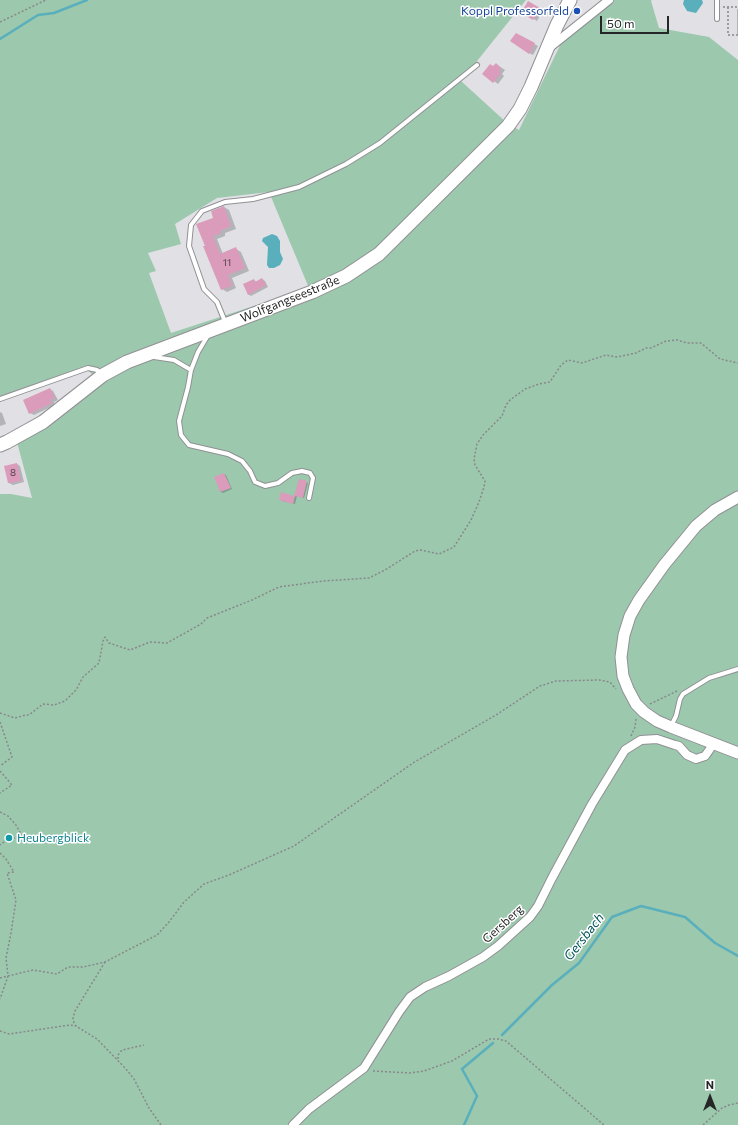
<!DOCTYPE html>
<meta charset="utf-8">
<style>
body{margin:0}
#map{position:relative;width:738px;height:1125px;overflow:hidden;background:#e1e0e5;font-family:Commissioner,sans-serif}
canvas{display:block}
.north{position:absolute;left:690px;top:1077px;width:40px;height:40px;-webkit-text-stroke:3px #fff;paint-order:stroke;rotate:0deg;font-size:11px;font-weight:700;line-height:16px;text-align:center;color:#262628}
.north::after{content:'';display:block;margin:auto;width:14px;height:18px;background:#262628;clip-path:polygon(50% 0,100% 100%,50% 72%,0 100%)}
.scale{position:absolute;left:600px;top:16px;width:69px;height:18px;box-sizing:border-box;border:2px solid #262628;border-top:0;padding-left:5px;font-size:12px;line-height:14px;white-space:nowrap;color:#262628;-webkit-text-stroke:3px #fff;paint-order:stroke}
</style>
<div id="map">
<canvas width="738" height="1125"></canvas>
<div class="north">N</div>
<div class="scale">50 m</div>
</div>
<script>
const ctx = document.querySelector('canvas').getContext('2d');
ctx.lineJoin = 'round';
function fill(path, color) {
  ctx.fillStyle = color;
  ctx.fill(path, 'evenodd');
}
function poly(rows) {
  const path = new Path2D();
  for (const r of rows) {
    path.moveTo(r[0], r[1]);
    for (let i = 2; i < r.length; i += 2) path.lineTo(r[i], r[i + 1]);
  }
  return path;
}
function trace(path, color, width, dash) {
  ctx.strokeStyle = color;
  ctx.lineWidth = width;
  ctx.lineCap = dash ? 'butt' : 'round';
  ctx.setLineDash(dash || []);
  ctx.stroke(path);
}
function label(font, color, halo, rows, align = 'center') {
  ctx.font = font + ' Commissioner,sans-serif';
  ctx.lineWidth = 3;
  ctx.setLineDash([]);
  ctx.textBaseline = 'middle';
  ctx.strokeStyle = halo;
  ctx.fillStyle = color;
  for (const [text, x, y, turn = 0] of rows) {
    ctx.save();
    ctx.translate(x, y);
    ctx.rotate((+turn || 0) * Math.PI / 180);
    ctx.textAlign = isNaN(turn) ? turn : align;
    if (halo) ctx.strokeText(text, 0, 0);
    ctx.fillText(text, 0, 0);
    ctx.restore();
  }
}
fill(poly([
 [0,0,526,0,461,81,507,123,519,130,566,33,601,0,652,0,651,1,659,28,709,37,738,60,738,1125,0,1125,0,494,11,494,32,498,14,431,56,405,92,374,85,368,0,396],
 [269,192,309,288,171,333,149,273,156,271,148,253,181,244,175,224,217,198]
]), '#9cc8ae');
fill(poly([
 [684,0,702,0,703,3,696,13,687,11,683,4],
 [272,234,277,236,280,241,280,252,283,259,280,265,274,268,269,268,267,265,268,247,262,241,263,238]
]), '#59afbb');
fill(poly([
 [528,2,543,11,537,21,522,12],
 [737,9,738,9,738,34,737,34],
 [516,34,538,46,533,55,529,53],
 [496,64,505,70,502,74,504,76,498,84,484,74],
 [224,207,229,210,236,229,225,233,225,236,217,239,223,254,236,249,241,252,249,271,232,278,236,288,227,292,222,289,205,247,215,218],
 [262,279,265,281,268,287,251,296,248,294,254,280,257,282],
 [50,389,53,391,58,400,54,402,55,405,34,415,30,413],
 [0,412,2,413,6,424,0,426],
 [17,464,20,466,24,482,13,485,9,483],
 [224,474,226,475,232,489,223,493,221,492,215,477],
 [299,480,308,483,304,498,297,496,295,504,282,501,282,494,295,497]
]), '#0003');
trace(poly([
 [0,39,38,15,54,13,87,0],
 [502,1035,552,985,579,963,612,917,641,906,685,917,715,943,738,956],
 [464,1125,477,1096,462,1069,493,1043]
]), '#59afbb', 2.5);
fill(poly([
 [528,1,540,8,533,20,521,13],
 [516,33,535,43,529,54,510,41],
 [496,63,501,68,499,71,501,73,493,83,482,74,490,64,493,66],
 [224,206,231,226,220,231,221,233,213,236,220,254,236,247,245,268,228,275,232,286,221,290,203,246,205,246,196,224,213,218,211,211],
 [262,278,266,285,248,295,243,284,254,279,255,282],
 [50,388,55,398,50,400,52,403,29,414,23,400],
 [17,463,21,481,8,483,4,466],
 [224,473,231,488,220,492,214,477],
 [299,479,307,481,303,498,295,496,293,504,279,500,281,492,294,496]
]), '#db9bba');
const service = poly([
 [717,0,717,19],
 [226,324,217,302,204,289,189,246,191,225,202,211,225,202,253,199,299,187,346,164,380,143,477,65],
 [207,335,207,337,198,352,191,370,188,387,179,421,181,435,189,445,228,454,242,461,250,471,255,482,265,486,278,483,292,473,302,471,310,473,313,478,309,498],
 [154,357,174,360,191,370],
 [0,399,88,368,97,370,101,374],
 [671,726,676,716,680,699,683,694,709,678,738,669]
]);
const minor = poly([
 [549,48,609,0],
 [293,1125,309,1109,364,1068,399,1012,410,997,425,987,449,976,483,957,498,946,530,917,538,906,552,878,592,804,625,750,641,740,657,739,675,745,679,746,687,755,696,759,705,756,710,749,712,743]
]);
const secondary = poly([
 [738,497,715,510,696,526,664,565,639,600,630,616,624,635,621,657,623,676,628,689,636,704,644,712,657,721,671,727,738,753]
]);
const primary = poly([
 [0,445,7,442,43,422,103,375,127,362,312,292,346,276,379,254,508,126,520,109,531,87,557,25,570,0]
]);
trace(service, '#919094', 6);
trace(minor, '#919094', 10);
trace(secondary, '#919094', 13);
trace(primary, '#919094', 15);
trace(poly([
 [723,7,738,7],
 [728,7,728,35,738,35],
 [0,22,46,0],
 [650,704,677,691],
 [0,713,15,718,26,715,29,715,43,704,54,705,65,701,76,690,83,677,99,663,103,641,105,637,109,643,130,650,150,642,167,643,201,624,207,618,252,600,279,587,323,581,369,578,385,570,415,551,421,550,439,554,454,547,471,520,479,502,484,487,485,481,475,465,474,459,477,444,483,435,502,416,506,405,510,400,525,389,539,384,550,382,561,365,568,360,582,363,606,355,616,357,622,356,636,353,646,348,651,348,666,341,677,340,687,343,701,343,720,359,738,363],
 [0,722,12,757,0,766],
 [631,736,635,727,636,719],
 [0,771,12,785,0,793],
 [0,812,8,816,16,825,23,838,9,838,0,845],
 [0,853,6,859,14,872,7,873,16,900,11,933,6,958,8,976,33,970,57,974,68,967,83,967,105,962,157,935,169,922,184,902,204,884,229,875,294,846,413,763,496,715,540,686,556,681,599,680,610,682,616,689],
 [105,962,75,1011,73,1018,74,1023,76,1026,97,1039,126,1069,134,1079,149,1108,161,1125],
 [0,978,8,976,0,999],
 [0,1031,9,1034,70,1025,76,1026],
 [118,1059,118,1055,122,1050,144,1045],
 [373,1071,410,1073,424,1071,452,1061,489,1039,498,1039,506,1041,604,1125],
 [703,1125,722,1108,729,1105,738,1103]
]), '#88888b', 1.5, [2, 2]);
trace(service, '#fff', 4);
trace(minor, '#fff', 8);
trace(secondary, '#fff', 11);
trace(primary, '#fff', 13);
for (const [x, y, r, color] of [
 [577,11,4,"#1a4fb4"],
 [9,838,4,"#0f9aa8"]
]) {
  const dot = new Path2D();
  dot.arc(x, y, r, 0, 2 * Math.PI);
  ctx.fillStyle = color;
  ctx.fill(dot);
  trace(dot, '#fff', 1.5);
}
label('10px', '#53434c', null, [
 ["11",227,263],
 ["8",13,473]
]);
label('12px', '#164399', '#fff', [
 ["Koppl Professorfeld",569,11]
], 'right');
label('12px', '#262628', '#fff', [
 ["Wolfgangseestraße",290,299,-22],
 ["Gersberg",503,924,-42]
]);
label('12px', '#0d838f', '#fff', [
 ["Heubergblick",17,838]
], 'left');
label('italic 13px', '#03545d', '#fff', [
 ["Gersbach",584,937,-52]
]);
</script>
